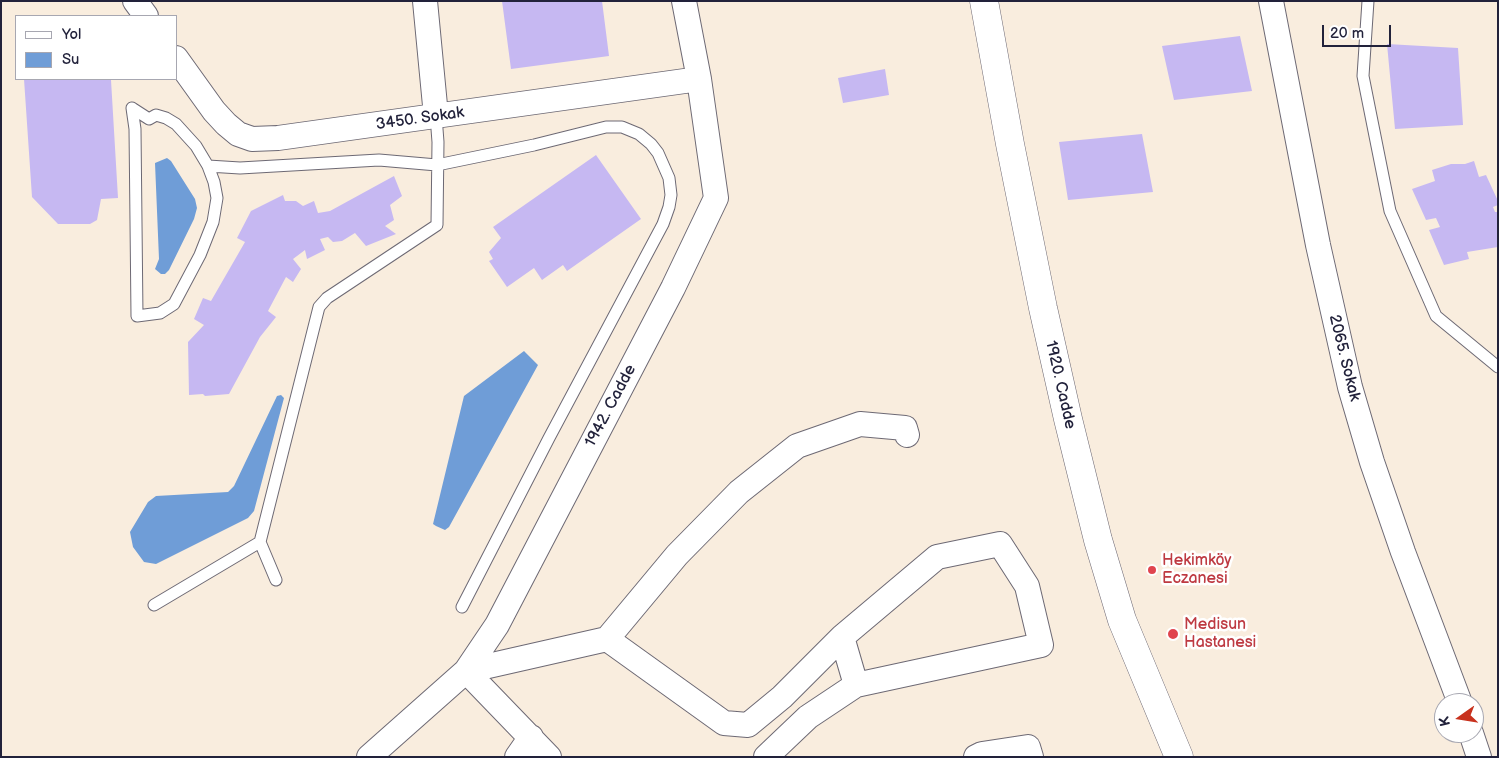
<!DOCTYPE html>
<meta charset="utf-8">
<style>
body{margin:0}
#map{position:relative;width:1499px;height:758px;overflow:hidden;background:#f9edde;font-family:"Balsamiq Sans",sans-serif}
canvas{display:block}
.frame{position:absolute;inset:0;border:2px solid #22223b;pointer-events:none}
.legend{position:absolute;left:15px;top:15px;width:162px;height:65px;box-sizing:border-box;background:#fff;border:1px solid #a7a7b1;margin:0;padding:6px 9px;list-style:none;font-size:15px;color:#22223b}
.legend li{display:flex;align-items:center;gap:10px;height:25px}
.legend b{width:25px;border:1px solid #a7a7b1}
.north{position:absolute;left:1434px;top:693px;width:50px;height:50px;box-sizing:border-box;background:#fff;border:1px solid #a7a7b1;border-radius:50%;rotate:257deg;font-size:14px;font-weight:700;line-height:20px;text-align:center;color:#22223b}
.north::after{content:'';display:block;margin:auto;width:18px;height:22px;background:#c8321e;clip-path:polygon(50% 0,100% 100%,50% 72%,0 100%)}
.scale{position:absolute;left:1322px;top:25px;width:69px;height:22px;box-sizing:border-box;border:2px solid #22223b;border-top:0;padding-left:6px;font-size:15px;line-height:18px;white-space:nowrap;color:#22223b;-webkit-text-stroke:4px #fff;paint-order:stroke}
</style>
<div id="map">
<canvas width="1499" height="758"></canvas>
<div class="frame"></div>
<ul class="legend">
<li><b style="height:6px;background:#fff"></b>Yol</li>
<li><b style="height:14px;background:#6f9dd7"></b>Su</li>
</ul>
<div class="north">K</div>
<div class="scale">20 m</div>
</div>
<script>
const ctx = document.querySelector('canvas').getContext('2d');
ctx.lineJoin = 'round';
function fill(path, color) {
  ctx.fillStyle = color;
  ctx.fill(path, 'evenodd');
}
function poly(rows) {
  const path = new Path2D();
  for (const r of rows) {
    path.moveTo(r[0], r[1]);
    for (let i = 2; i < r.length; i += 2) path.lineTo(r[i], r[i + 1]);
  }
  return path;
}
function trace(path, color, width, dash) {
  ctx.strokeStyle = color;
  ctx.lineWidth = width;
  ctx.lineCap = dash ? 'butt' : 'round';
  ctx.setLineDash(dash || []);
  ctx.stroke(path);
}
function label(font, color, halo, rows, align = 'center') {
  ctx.font = font + ' "Balsamiq Sans",sans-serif';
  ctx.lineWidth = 5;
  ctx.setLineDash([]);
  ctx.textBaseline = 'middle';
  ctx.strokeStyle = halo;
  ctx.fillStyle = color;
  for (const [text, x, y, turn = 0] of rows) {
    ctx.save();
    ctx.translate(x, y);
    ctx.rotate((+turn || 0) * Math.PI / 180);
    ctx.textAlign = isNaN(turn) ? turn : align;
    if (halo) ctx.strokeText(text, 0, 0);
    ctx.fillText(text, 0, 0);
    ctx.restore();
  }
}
fill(poly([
 [167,158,171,161,195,199,197,208,194,219,169,270,165,274,161,274,155,269,159,259,155,163],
 [524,351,538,365,449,527,445,530,436,526,433,524,464,396],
 [281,395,284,398,254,511,248,518,156,564,144,562,133,547,130,532,148,502,156,496,228,492,234,486,277,396]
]), '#6f9dd7');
fill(poly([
 [502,1,602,1,609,56,511,69],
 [1240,36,1252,91,1174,100,1162,46],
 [1387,44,1458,48,1463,125,1395,129],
 [885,69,889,95,843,103,838,78],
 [24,79,111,80,118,198,101,199,97,220,90,224,58,224,32,197],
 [1142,134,1153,192,1068,200,1059,142],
 [596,155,641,219,567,271,563,265,542,280,534,268,507,287,489,261,493,259,489,252,501,238,493,227],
 [1474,161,1479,177,1486,175,1498,201,1498,205,1493,207,1495,212,1498,212,1498,247,1467,252,1469,259,1444,265,1429,230,1440,227,1436,218,1426,220,1412,189,1435,181,1432,170,1451,164,1465,164],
 [394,176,402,196,390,205,394,220,385,226,396,234,366,246,355,233,342,241,333,242,328,237,320,239,325,250,307,259,305,250,293,259,301,269,293,282,286,277,268,311,276,317,260,337,229,394,205,396,203,394,189,395,188,342,204,325,194,319,203,298,211,301,245,242,237,238,251,211,283,195,285,201,296,201,303,206,314,201,318,213,330,211]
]), '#c6b8f2');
const service = poly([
 [1368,1,1363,76,1390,211,1436,316,1498,367],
 [132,108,149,119,156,115,166,118,176,124,196,146,208,166,214,182,217,198,213,222,200,255,174,304,160,313,137,316,135,129,132,108],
 [208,166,240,168,379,160,437,165,534,145,606,127,622,127,639,134,651,144,658,153,669,178,671,195,669,207,663,224,549,438,462,607],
 [260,542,276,580],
 [154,605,260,542,319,307,327,298,437,225,438,142,436,116]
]);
const minor = poly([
 [135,1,146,16],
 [425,1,436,116],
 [1271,1,1318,245,1350,387,1372,462,1403,552,1460,703],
 [176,58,214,111,226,124,238,134,252,139,278,138,699,79],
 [607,639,677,555,739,492,797,446,860,424,905,428,907,435],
 [466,671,607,639,724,723,748,725,782,697,842,637,856,685],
 [466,671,549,757],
 [1471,733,1479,757],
 [369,757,466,671,497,625,673,288,716,198,699,79,684,1],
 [517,757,531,737],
 [766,757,808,717,856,685,1041,645,1027,586,1000,544,937,557,842,637],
 [976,757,982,754,1028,747,1031,757]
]);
const secondary = poly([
 [984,1,1010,144,1043,308,1068,419,1098,540,1122,620,1179,757]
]);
trace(service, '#6d6974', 13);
trace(minor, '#6d6974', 26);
trace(secondary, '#6d6974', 29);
trace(service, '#fff', 11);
trace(minor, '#fff', 24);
trace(secondary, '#fff', 28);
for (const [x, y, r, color] of [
 [1152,570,5,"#e0444e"],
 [1173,634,6,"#e0444e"]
]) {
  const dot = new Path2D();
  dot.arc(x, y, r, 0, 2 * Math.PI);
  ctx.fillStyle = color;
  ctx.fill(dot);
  trace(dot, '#fff', 2);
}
label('16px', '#22223b', '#fff', [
 ["3450. Sokak",420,119,-8],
 ["2065. Sokak",1344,358,76],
 ["1920. Cadde",1060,385,77],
 ["1942. Cadde",611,406,-62]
]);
label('16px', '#be3a42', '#fff', [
 ["Hekimköy",1162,561],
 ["Eczanesi",1162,579],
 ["Medisun",1184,625],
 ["Hastanesi",1184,643]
], 'left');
</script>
